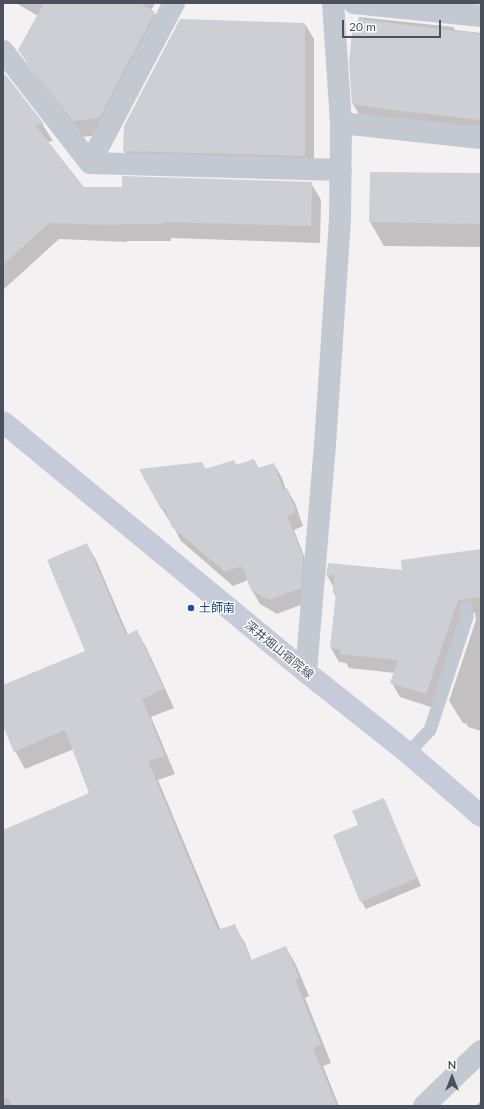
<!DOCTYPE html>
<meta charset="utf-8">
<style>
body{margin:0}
#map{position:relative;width:484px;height:1109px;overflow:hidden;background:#f3f1f1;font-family:Lato,sans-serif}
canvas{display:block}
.frame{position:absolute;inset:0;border:4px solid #4a515d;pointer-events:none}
.north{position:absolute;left:432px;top:1057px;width:40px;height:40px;-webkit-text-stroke:3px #fff;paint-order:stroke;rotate:0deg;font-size:11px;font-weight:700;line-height:16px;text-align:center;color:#4a515d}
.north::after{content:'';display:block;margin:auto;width:14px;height:18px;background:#4a515d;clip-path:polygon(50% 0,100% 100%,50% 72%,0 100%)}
.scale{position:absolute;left:342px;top:20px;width:99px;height:18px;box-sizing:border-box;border:2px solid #4a515d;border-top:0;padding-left:5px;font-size:12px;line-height:14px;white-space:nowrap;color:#4a515d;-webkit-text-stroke:3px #fff;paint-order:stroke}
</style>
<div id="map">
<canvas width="484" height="1109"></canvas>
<div class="frame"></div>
<div class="north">N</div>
<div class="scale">20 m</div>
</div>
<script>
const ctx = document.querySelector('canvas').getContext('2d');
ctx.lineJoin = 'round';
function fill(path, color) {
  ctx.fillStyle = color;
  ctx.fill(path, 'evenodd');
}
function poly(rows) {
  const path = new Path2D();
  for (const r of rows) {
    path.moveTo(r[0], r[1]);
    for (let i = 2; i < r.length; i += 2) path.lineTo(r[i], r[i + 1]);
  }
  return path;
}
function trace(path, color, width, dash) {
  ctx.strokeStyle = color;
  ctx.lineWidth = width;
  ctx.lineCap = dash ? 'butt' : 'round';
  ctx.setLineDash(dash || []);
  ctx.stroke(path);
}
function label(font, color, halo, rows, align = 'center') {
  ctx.font = font + ' Lato,"Noto Sans JP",sans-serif';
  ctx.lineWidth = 3;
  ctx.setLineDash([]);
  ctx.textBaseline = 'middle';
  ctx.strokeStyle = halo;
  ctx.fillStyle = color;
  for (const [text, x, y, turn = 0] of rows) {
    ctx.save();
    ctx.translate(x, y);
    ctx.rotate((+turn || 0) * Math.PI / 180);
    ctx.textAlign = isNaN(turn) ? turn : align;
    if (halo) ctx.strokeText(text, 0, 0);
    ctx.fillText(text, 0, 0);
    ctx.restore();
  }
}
fill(poly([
 [16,3,155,3,151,11,154,13,164,29,108,134,83,137,29,66,19,50,38,16],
 [359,17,453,27,455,30,481,33,481,135,363,121,353,104,358,28],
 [305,24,314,39,314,172,133,167,124,151,125,126],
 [3,75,4,77,5,75,43,125,53,141,47,142,84,188,123,188,311,183,321,200,320,243,171,238,171,241,127,241,127,242,59,239,3,290],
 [371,173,481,174,481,247,384,246,370,222],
 [254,460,259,469,274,464,282,478,286,490,287,489,295,503,303,526,294,530,310,572,308,602,277,614,260,604,252,590,248,580,233,586,181,541,171,522,170,522,162,509,202,463,206,470,234,461,237,466],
 [87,544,97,562,128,635,137,631,147,649,174,708,151,717,175,774,158,780,221,931,234,925,245,943,252,961,286,947,296,965,309,996,305,998,331,1063,323,1066,339,1106,3,1106,3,831,90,793,74,749,25,769,15,751,3,723,3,686,87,652],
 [481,550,481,731,468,727,467,724,463,723,449,701,476,620,475,613,473,613,440,710,400,697,392,683,395,673,349,668,346,663,339,662,331,648,336,598,334,593,334,588,328,577,329,564,403,571],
 [387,807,421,886,366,909,361,901,360,825]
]), '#0003');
fill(poly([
 [44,3,139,3,155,12,99,118,73,121,18,50],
 [180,19,305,23,305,156,123,151,124,126],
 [358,19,481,34,481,120,384,109,352,104,349,61,353,26,357,27],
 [5,74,44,124,35,125,84,187,122,187,122,176,312,182,311,226,162,222,162,224,118,224,118,225,49,223,3,265,3,77],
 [370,172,481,173,481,224,369,222],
 [254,459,258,468,274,463,283,490,287,488,296,512,287,516,303,557,301,588,269,600,251,590,242,566,225,572,172,527,165,508,161,509,139,469,202,462,205,469,234,460,236,465],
 [87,543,126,635,137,630,164,689,142,699,165,756,148,761,218,930,235,924,251,960,286,946,299,978,295,980,321,1045,313,1048,337,1106,12,1106,8,1097,3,1099,3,830,89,793,65,730,14,752,3,726,3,685,85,651,47,560],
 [481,549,481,597,458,600,426,694,390,683,398,660,340,654,341,649,330,648,336,593,333,593,334,574,326,577,328,563,402,570,401,560],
 [384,798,417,878,360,902,333,835,358,825,352,811]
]), '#cecfd5');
trace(poly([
 [408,753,430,730,467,617,466,607]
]), '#c3c9d1', 13);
trace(poly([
 [354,3,481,16],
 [3,51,90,163,341,170],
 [341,123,481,138],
 [90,163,174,3],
 [306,672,325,445,340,219,341,123,333,3]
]), '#c3c9d1', 22);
trace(poly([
 [424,1106,481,1051]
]), '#c3c9d1', 22);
trace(poly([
 [3,422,306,672,408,753,481,816]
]), '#c5cbd8', 22);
trace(poly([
 [478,1106,481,1103]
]), '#b4b5bb', 3);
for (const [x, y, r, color] of [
 [191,608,4,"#1a4fb4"]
]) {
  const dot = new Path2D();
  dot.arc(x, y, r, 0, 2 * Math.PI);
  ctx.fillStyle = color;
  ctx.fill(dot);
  trace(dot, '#fff', 1.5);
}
label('12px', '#164399', '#fff', [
 ["土師南",199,608]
], 'left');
label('12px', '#4a515d', '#fff', [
 ["深井畑山宿院線",279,650,39]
]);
</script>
